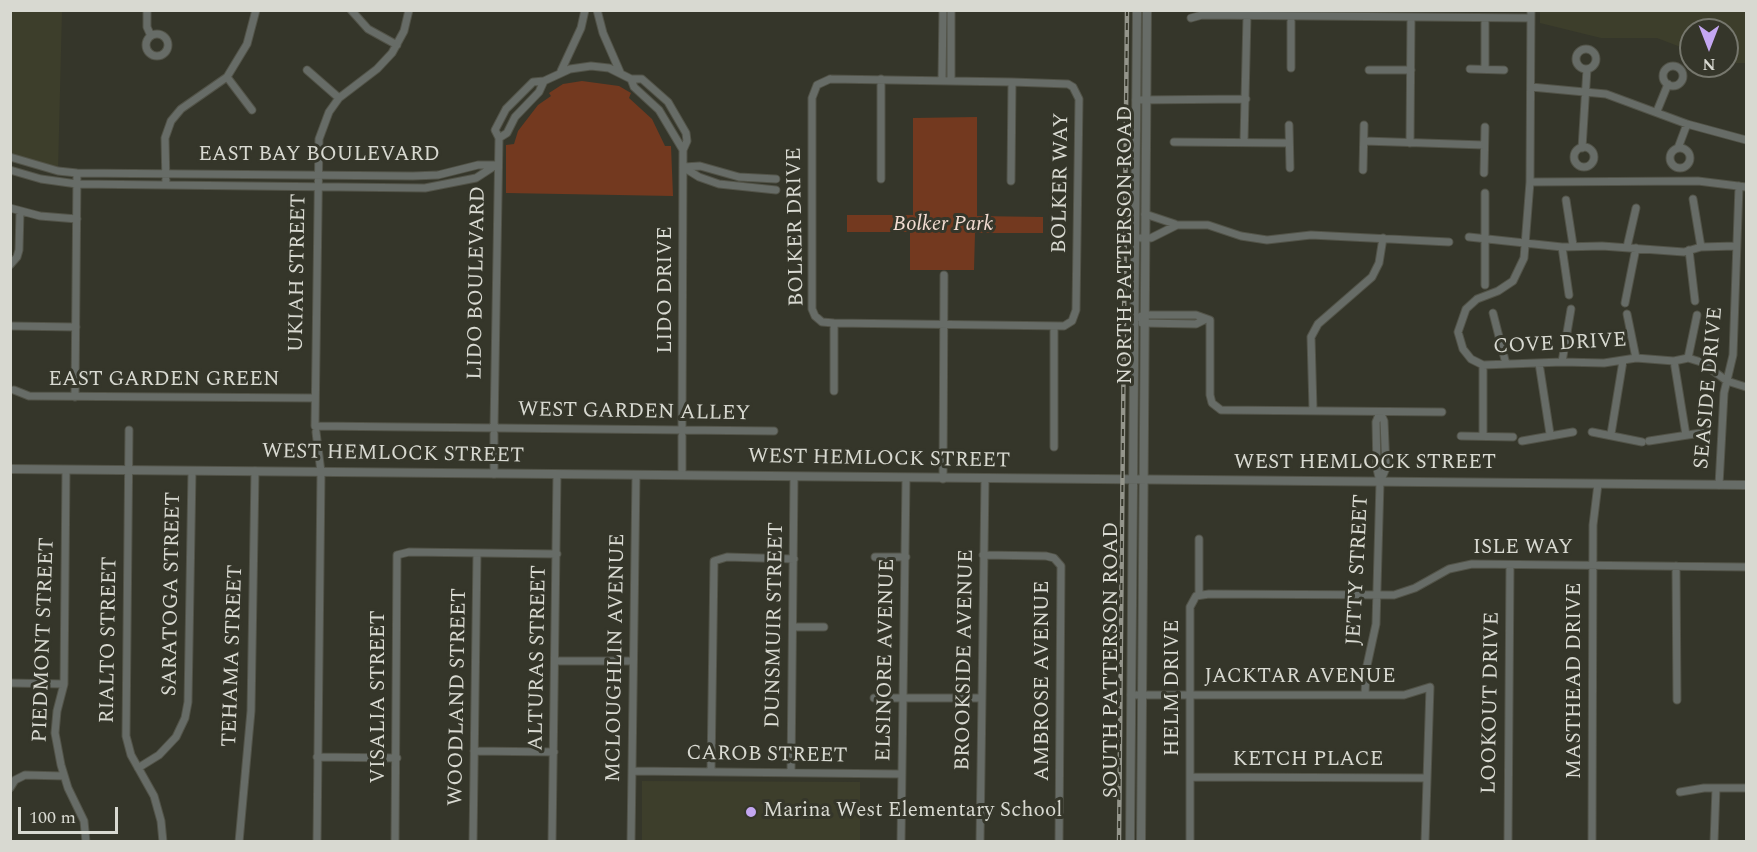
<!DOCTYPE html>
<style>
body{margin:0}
#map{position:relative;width:1757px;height:852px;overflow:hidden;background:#35362a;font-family:Spectral,serif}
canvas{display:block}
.frame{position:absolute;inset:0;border:12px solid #d8d9d1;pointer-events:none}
.north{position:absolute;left:1679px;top:18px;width:60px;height:60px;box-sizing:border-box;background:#35362a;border:2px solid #76776d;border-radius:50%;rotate:180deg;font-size:16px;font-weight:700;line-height:24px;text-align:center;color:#d8d9d1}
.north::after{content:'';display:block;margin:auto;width:21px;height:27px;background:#c4a7f1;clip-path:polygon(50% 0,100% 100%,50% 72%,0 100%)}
.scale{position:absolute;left:18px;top:807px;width:100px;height:27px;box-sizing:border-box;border:3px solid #d8d9d1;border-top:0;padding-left:8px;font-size:18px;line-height:21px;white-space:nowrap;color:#d8d9d1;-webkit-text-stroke:4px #35362a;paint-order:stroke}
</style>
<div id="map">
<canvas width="1757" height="852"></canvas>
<div class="frame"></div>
<div class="north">N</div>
<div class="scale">100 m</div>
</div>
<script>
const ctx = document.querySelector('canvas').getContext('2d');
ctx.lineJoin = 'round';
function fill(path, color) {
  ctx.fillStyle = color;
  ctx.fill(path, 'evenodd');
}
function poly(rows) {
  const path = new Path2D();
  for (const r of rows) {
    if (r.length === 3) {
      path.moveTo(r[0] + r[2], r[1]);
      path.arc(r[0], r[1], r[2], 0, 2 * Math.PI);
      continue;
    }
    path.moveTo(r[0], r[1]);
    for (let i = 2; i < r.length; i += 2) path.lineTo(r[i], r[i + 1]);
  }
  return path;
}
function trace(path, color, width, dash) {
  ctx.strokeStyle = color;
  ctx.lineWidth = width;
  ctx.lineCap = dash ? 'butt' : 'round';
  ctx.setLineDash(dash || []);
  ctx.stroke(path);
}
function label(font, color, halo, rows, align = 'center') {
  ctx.font = font + ' Spectral,serif';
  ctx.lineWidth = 6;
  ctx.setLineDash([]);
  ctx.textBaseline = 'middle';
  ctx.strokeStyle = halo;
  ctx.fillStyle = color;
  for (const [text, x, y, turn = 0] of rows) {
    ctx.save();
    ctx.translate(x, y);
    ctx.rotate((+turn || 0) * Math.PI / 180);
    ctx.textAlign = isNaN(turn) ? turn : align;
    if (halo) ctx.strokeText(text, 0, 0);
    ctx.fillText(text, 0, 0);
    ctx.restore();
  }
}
fill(poly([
 [10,11,62,11,58,171,11,157],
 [1540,11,1746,11,1746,63,1727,63,1727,30,1691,30,1691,51,1657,38,1601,38,1540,23],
 [642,781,860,782,860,841,642,841]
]), '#3d3e2b');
fill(poly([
 [582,81,619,86,631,93,629,98,652,119,665,146,671,146,673,196,506,193,506,145,514,144,518,131,538,105,551,96,549,93,563,84],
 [977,117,977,216,1043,217,1043,233,975,233,974,270,910,270,910,232,847,232,847,215,913,215,913,118]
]), '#73391f');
const minor = poly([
 [147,10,147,27,151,36],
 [351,10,368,29,397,45],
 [409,10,404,31,392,53,377,69,339,98,329,112,319,139,315,426,774,431],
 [597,10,603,33,620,72],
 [951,10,951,80],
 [1531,10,1530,182,1524,258,1513,281,1498,291,1477,299,1466,309,1458,332,1463,349,1471,359,1483,365,1562,362,1604,363,1636,358,1674,361,1688,358,1701,362,1727,381,1746,387],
 [1191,18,1202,15,1531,18],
 [157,45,11],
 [1586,59,10],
 [1673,76,10],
 [1291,68,1291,17],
 [1470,69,1504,70],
 [1485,69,1485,19],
 [307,70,339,98],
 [1369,70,1411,70],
 [561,71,581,28,585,10],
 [227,77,252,110],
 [631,79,634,87,659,110,683,150],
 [830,79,1012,82,1068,84,1073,87,1079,99,1076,310,1072,321,1064,326,834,323,822,322,815,316,812,309,812,98,817,85,830,79],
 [881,79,881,179],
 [942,80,943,10],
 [1531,87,1606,94,1687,124,1746,140],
 [1136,100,1246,99],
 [1657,111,1668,84],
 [1289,125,1290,168],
 [499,138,507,133,515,117,539,92,544,81],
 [1244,141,1247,16],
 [1364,141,1484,145],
 [1174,142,1288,143],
 [1410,143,1411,18],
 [1584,157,10],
 [1582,148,1587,69],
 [1678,148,1687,124],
 [1680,158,10],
 [10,157,58,171,77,173,413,176,438,175,478,165,496,165],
 [683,167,699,177,719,184,776,190],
 [684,167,700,166,739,177,776,179],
 [10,170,41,179,77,184,425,188,476,178,496,165],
 [1363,170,1364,125],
 [1484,173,1485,127],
 [1011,181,1012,82],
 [1530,182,1698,181,1746,187],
 [166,185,165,138,171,121,181,109,227,77,247,44,256,10],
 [1693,199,1701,247],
 [1566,200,1573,245],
 [10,208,40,216,77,219],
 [1145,214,1175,224],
 [1469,237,1562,247,1602,246,1684,252,1701,247,1735,246],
 [1135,238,1151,238,1177,225,1208,225,1241,236,1267,240,1311,235,1449,242],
 [1562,247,1569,295],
 [1627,247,1636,208],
 [1689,250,1695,301],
 [10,265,17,257,19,250,20,211],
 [1485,285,1485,193],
 [1625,303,1636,248],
 [1493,313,1506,364],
 [1627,314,1636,358],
 [1134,319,1144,315,1196,315,1210,320,1210,395,1212,403,1221,410,1442,412],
 [834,323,834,391],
 [1142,323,1196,324,1204,320],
 [10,326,76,327],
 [1688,358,1697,315],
 [1674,361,1686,435],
 [1562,362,1571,309],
 [1539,363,1550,434],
 [1483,365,1483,435],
 [14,390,29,396,315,398],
 [75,397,77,173],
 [1313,409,1311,337,1318,324,1372,277,1379,263,1383,238],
 [1380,412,1384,421,1386,468,1380,482],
 [494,428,499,138,495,130,506,109,533,82,544,81,570,69,591,66,609,68,631,79,642,79,668,102,686,133,687,141,683,150,682,430],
 [129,430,126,736,131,755,154,796,161,821,163,842],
 [316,432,321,472,317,842],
 [1592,432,1642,442],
 [1611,434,1623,361],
 [1461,436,1513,437],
 [1522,441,1573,432],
 [1649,441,1707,432],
 [1054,447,1054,326],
 [66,470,64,684,57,711,55,733,61,765,68,788,84,821,86,842],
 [494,474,494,434],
 [682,475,682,436],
 [943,479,944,275],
 [1719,485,1724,393,1733,355,1739,186],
 [983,555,1046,556,1054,558,1061,566,1059,842],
 [875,557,906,557],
 [1676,566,1677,700],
 [1199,595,1199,539],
 [794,627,824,627],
 [556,661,633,661],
 [10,683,64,684],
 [1131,695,1404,695,1430,687,1425,842],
 [1365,695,1366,670,1376,624,1380,482,1377,469,1376,422,1380,412],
 [874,698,982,698],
 [474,751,554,752],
 [317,757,397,758],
 [138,768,159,755,176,737,185,718,188,702,192,471],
 [632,771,901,774],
 [711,772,714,561,727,557,794,559],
 [791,773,794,477],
 [1191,777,1426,778],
 [10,788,15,780,25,775,64,776],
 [1680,792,1704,788,1746,788],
 [239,842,251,711,255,471],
 [395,842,397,555,409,552,557,554],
 [473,842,477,553],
 [552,842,557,474],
 [631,842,636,475],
 [901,842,906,479],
 [980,842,985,479],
 [1190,842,1190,607,1196,596,1209,594,1394,595,1415,588,1449,569,1472,564,1746,567],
 [1508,842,1510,565],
 [1592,842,1593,525,1598,484],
 [1714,842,1716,788]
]);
const tertiary = poly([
 [10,469,1746,485],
 [1130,842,1137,10],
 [1141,842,1147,10]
]);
trace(minor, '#525348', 9);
trace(tertiary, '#525348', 10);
trace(minor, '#676c67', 7);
trace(tertiary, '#676c67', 8);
const rail = poly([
 [1119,842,1127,10]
]);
trace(rail, '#94958b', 4.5);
trace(rail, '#35362a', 2, [7]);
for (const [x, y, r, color] of [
 [751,812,6,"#c4a7f1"]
]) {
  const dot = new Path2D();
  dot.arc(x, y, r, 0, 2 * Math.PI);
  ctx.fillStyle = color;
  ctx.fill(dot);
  trace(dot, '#35362a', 2);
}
label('21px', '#d8d9d1', '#35362a', [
 ["EAST BAY BOULEVARD",319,156],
 ["BOLKER WAY",1062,183,-89],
 ["BOLKER DRIVE",797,227,-91],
 ["NORTH PATTERSON ROAD",1127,245,-90],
 ["UKIAH STREET",299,273,-89],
 ["LIDO BOULEVARD",478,283,-89],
 ["LIDO DRIVE",667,290,-90],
 ["COVE DRIVE",1560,345,-3],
 ["EAST GARDEN GREEN",164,381],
 ["SEASIDE DRIVE",1710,388,-85],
 ["WEST GARDEN ALLEY",634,413,1],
 ["WEST HEMLOCK STREET",393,455,1],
 ["WEST HEMLOCK STREET",879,460,1],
 ["WEST HEMLOCK STREET",1365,464],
 ["ISLE WAY",1523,549],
 ["JETTY STREET",1359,570,-87],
 ["SARATOGA STREET",173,594,-89],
 ["DUNSMUIR STREET",776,625,-89],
 ["PIEDMONT STREET",45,640,-88],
 ["RIALTO STREET",110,640,-89],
 ["TEHAMA STREET",234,656,-88],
 ["ALTURAS STREET",539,658,-89],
 ["MCLOUGHLIN AVENUE",617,658,-89],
 ["ELSINORE AVENUE",887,660,-89],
 ["BROOKSIDE AVENUE",966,660,-89],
 ["SOUTH PATTERSON ROAD",1113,660,-90],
 ["JACKTAR AVENUE",1300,678],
 ["AMBROSE AVENUE",1044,681,-90],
 ["MASTHEAD DRIVE",1576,681,-90],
 ["HELM DRIVE",1174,688,-90],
 ["VISALIA STREET",380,697,-90],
 ["WOODLAND STREET",459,697,-89],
 ["LOOKOUT DRIVE",1492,703,-89],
 ["CAROB STREET",767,756,1],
 ["KETCH PLACE",1308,761]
]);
label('italic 21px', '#f2dcd2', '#35362a', [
 ["Bolker Park",943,226]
]);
label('21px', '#d8d9d1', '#35362a', [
 ["Marina West Elementary School",763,812]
], 'left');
</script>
